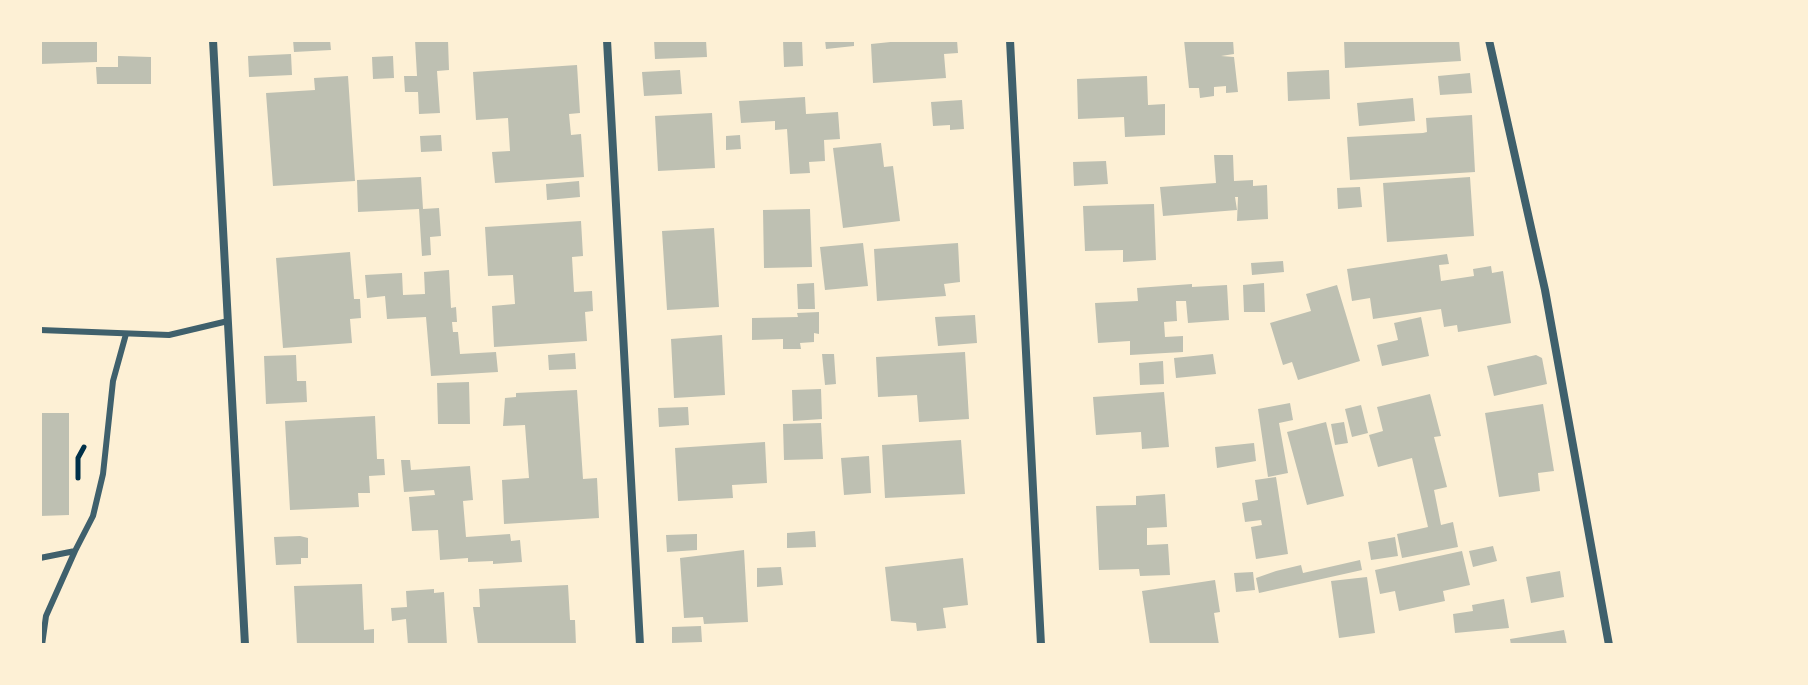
<!DOCTYPE html>
<style>
body{margin:0}
#map{position:relative;width:1808px;height:685px;overflow:hidden;background:#fdf0d5;font-family:Helvetica,sans-serif}
canvas{display:block}
.frame{position:absolute;inset:0;border:42px solid #fdf0d5;pointer-events:none}
</style>
<div id="map">
<canvas width="1808" height="685"></canvas>
<div class="frame"></div>
</div>
<script>
const ctx = document.querySelector('canvas').getContext('2d');
ctx.lineJoin = 'round';
function fill(path, color) {
  ctx.fillStyle = color;
  ctx.fill(path, 'evenodd');
}
function poly(rows) {
  const path = new Path2D();
  for (const r of rows) {
    path.moveTo(r[0], r[1]);
    for (let i = 2; i < r.length; i += 2) path.lineTo(r[i], r[i + 1]);
  }
  return path;
}
function trace(path, color, width, dash) {
  ctx.strokeStyle = color;
  ctx.lineWidth = width;
  ctx.lineCap = dash ? 'butt' : 'round';
  ctx.setLineDash(dash || []);
  ctx.stroke(path);
}
fill(poly([
 [40,40,97,40,97,62,40,64],
 [293,40,330,40,331,50,294,52],
 [415,40,448,40,449,70,437,71,440,113,419,114,418,92,405,92,404,76,417,76],
 [654,40,706,40,707,57,655,59],
 [783,40,802,40,803,66,784,67],
 [825,40,854,40,854,46,826,49],
 [910,40,957,40,958,53,944,54,946,78,873,83,871,44],
 [1184,40,1233,40,1234,54,1221,56,1234,57,1238,92,1226,93,1226,86,1214,87,1214,96,1200,98,1199,88,1189,88],
 [1344,40,1459,40,1461,61,1345,68],
 [291,54,292,75,249,77,248,56],
 [118,56,151,57,151,84,97,84,96,67,118,67],
 [393,56,394,78,373,79,372,57],
 [577,65,580,113,569,114,571,135,581,134,584,177,495,183,492,152,510,151,508,118,476,120,473,72],
 [680,70,682,94,644,96,642,72],
 [1329,70,1330,99,1288,101,1287,72],
 [1470,73,1472,93,1440,95,1438,76],
 [348,76,355,181,273,186,266,93,315,90,314,78],
 [1147,76,1148,105,1165,104,1165,135,1125,137,1124,117,1078,119,1077,79],
 [805,97,806,114,838,112,840,139,824,140,825,161,809,162,810,173,790,174,787,129,775,130,775,121,741,123,739,101],
 [1413,98,1415,121,1359,126,1357,103],
 [962,100,964,129,950,130,950,125,933,126,931,102],
 [712,113,715,168,658,171,655,116],
 [1472,115,1475,172,1350,180,1347,137,1423,133,1427,132,1426,118],
 [441,135,442,151,421,152,420,136],
 [740,135,741,149,726,150,726,136],
 [881,143,884,167,893,166,900,221,843,228,833,148],
 [1214,155,1233,155,1234,181,1253,180,1253,186,1267,185,1268,219,1237,221,1238,197,1235,197,1237,210,1163,216,1160,187,1216,183],
 [1106,161,1108,184,1074,186,1073,162],
 [421,177,423,209,439,208,441,236,430,237,431,255,422,256,419,209,358,212,357,180],
 [1470,177,1474,236,1387,242,1383,183],
 [579,181,580,197,547,200,546,184],
 [1360,187,1362,207,1338,209,1337,188],
 [1154,204,1156,260,1123,262,1123,250,1085,251,1083,206],
 [810,209,812,267,764,268,763,210],
 [581,221,583,256,572,257,574,292,592,291,593,311,585,312,587,341,494,347,492,306,515,304,513,275,488,276,485,227],
 [714,228,719,307,667,310,662,231],
 [863,243,868,286,825,290,820,247],
 [958,243,960,282,944,284,946,296,877,301,874,249],
 [350,252,354,299,360,299,361,318,350,319,352,343,283,348,276,258],
 [1447,254,1449,264,1439,265,1441,281,1474,276,1473,269,1491,266,1492,273,1503,271,1511,323,1458,332,1457,325,1444,327,1441,309,1373,319,1370,298,1352,301,1347,269],
 [1283,261,1284,272,1252,275,1251,263],
 [449,270,451,308,456,307,457,322,452,322,453,332,458,332,460,354,496,352,498,372,431,376,426,317,387,319,385,296,367,298,365,275,402,273,403,295,425,294,424,272],
 [814,283,815,309,798,309,797,284],
 [1264,283,1265,312,1244,312,1243,285],
 [1192,284,1192,287,1227,285,1229,320,1188,323,1186,301,1176,301,1177,321,1164,322,1165,337,1183,336,1183,352,1130,355,1130,341,1098,343,1095,303,1138,301,1137,288],
 [1337,285,1360,361,1298,380,1292,362,1283,365,1270,323,1311,311,1306,294],
 [819,312,819,334,814,333,814,342,800,343,801,349,783,349,783,339,752,340,752,318,798,317,797,313],
 [975,315,977,343,938,346,935,317],
 [1421,317,1429,356,1382,366,1377,345,1398,340,1394,323],
 [722,335,725,395,674,398,671,339],
 [965,352,969,419,919,422,917,395,878,397,876,357],
 [575,353,576,369,549,370,548,355],
 [822,354,834,354,836,384,825,385],
 [1213,354,1216,374,1176,378,1174,358],
 [296,355,297,381,306,381,307,402,266,404,264,356],
 [1536,355,1542,358,1547,384,1494,396,1487,366],
 [1163,361,1164,384,1140,385,1139,363],
 [469,382,470,424,438,424,437,383],
 [821,389,822,419,793,421,792,390],
 [577,390,583,479,597,478,599,518,504,524,502,480,529,478,525,425,503,426,505,398,516,397,516,393],
 [1164,392,1169,447,1142,449,1141,432,1096,435,1093,397],
 [1430,394,1441,436,1434,437,1447,487,1434,490,1441,525,1453,522,1458,547,1402,558,1397,534,1428,527,1412,458,1378,467,1369,435,1383,431,1377,407],
 [1290,403,1293,420,1279,423,1288,473,1268,477,1258,409],
 [1543,404,1554,471,1538,473,1540,491,1499,497,1485,413],
 [1361,405,1368,433,1352,437,1345,409],
 [688,407,689,425,659,427,658,408],
 [40,413,69,413,69,515,40,516],
 [375,416,377,459,384,459,385,475,369,476,370,493,358,493,359,507,290,510,285,421],
 [1326,422,1344,496,1307,505,1287,432],
 [1344,422,1348,443,1335,445,1331,424],
 [821,423,823,459,784,460,783,424],
 [961,440,965,494,885,498,882,445],
 [765,442,767,483,732,485,733,498,678,501,675,448],
 [1254,443,1256,461,1217,468,1215,447],
 [869,456,871,493,844,495,841,458],
 [401,460,410,460,411,470,470,466,473,500,463,501,466,537,510,534,511,541,520,540,522,562,493,564,493,561,468,562,468,558,440,560,438,530,412,531,409,497,435,495,434,490,404,492],
 [1276,477,1288,554,1256,559,1251,527,1262,525,1261,520,1245,522,1242,503,1258,500,1255,480],
 [1165,494,1167,527,1147,528,1147,545,1168,544,1170,575,1140,576,1139,569,1099,570,1096,506,1136,505,1136,496],
 [815,531,816,547,787,548,787,533],
 [697,534,697,550,667,552,666,535],
 [300,536,308,538,308,558,301,558,301,564,276,565,274,537],
 [1395,537,1398,556,1371,560,1368,542],
 [1493,546,1497,561,1473,567,1469,551],
 [744,550,748,622,704,624,703,617,684,618,680,558],
 [1462,551,1470,585,1443,591,1445,601,1399,611,1395,591,1380,594,1375,570],
 [963,558,968,605,943,608,946,628,917,631,916,623,891,621,885,567],
 [1360,560,1362,570,1259,593,1256,578,1276,571,1301,565,1303,573],
 [781,567,783,585,757,587,757,568],
 [1560,571,1564,597,1531,603,1526,577],
 [1253,572,1255,590,1236,592,1234,573],
 [1367,577,1375,633,1339,638,1331,581],
 [1215,580,1220,612,1214,613,1219,645,1150,645,1142,591],
 [362,584,364,630,374,629,374,645,297,645,294,586],
 [568,585,570,620,575,620,576,645,478,645,473,607,480,607,479,589],
 [434,589,434,593,444,592,447,645,408,645,406,619,392,621,391,608,407,607,406,591],
 [1504,599,1509,628,1455,633,1453,614,1473,611,1472,605],
 [701,626,702,642,672,643,672,627],
 [1564,630,1567,645,1511,645,1510,639]
]), '#bec0b2');
trace(poly([
 [78,478,78,458,84,447]
]), '#003049', 5);
trace(poly([
 [40,330,169,335,228,321],
 [40,558,75,551,93,516,103,474,113,381,126,334],
 [42,645,46,616,75,551]
]), '#3f606c', 6);
trace(poly([
 [213,40,245,645],
 [607,40,640,645],
 [1010,40,1041,645],
 [1489,40,1545,290,1609,645]
]), '#3f606c', 8);
</script>
